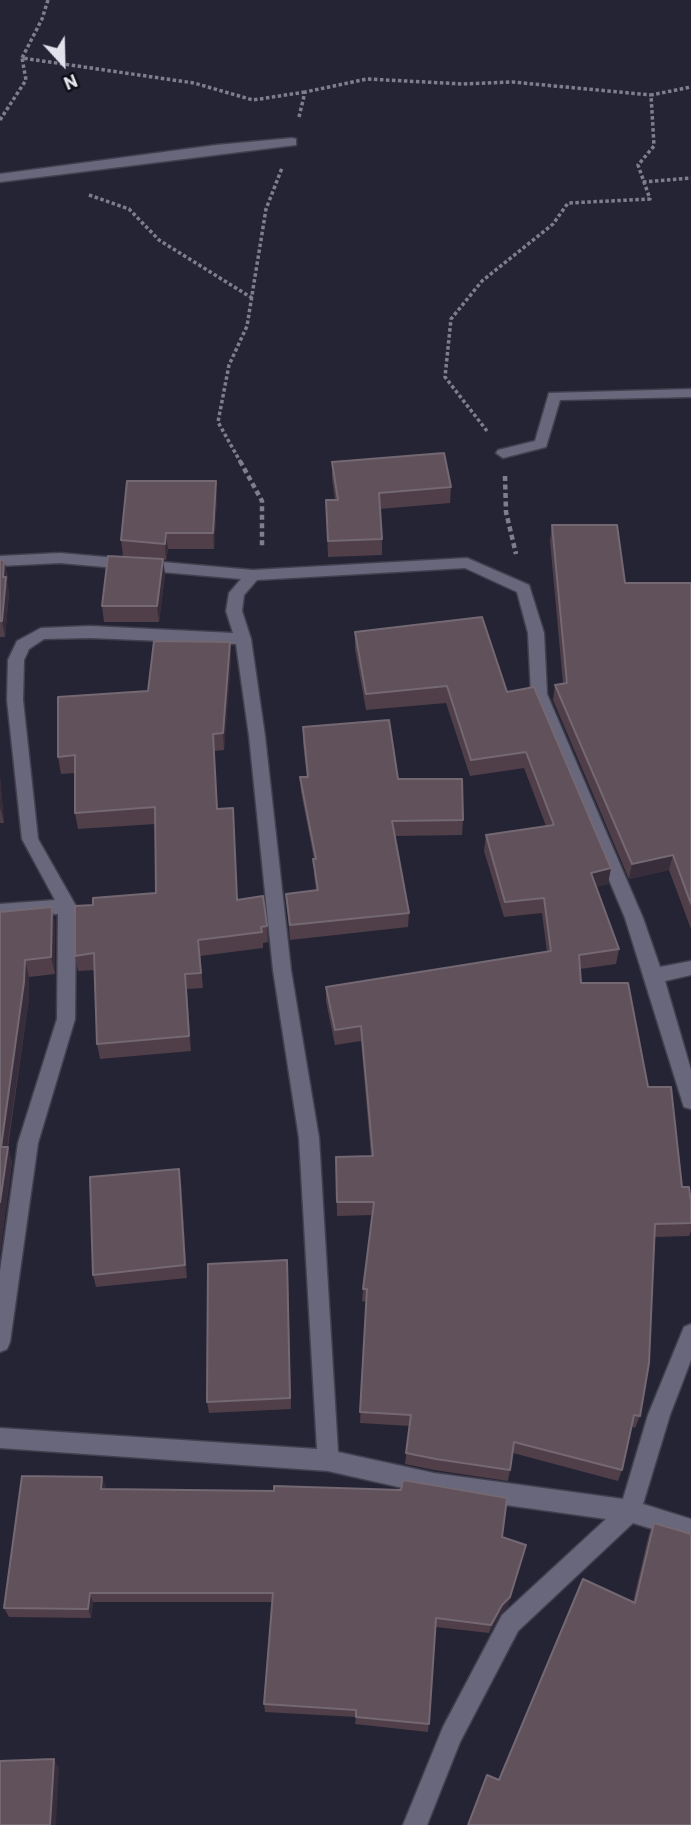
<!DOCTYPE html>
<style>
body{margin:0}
#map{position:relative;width:691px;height:1825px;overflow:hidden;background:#252435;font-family:Barlow,sans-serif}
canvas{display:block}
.north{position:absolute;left:28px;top:28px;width:70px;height:70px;-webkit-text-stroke:5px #0f0e16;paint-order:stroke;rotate:158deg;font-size:19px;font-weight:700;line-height:28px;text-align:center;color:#e2e2ed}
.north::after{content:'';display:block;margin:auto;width:24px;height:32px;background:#e2e2ed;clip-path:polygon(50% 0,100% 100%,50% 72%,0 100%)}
</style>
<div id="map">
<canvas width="691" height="1825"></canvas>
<div class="north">N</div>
</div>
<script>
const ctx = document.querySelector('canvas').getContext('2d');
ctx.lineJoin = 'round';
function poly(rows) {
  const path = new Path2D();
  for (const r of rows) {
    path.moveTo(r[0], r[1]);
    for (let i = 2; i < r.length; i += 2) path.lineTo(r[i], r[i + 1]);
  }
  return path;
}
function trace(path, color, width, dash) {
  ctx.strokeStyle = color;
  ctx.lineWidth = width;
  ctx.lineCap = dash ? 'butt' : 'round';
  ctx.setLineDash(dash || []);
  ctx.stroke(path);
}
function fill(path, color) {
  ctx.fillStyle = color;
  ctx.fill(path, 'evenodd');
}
const street = poly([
 [292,138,296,139,296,145,0,182,0,174,216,145,292,138],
 [691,389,691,397,560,400,546,447,503,458,496,453,498,450,535,441,549,393,691,389],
 [60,553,253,570,467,558,529,585,544,633,547,694,643,918,660,967,691,961,691,975,665,981,691,1070,691,1109,684,1107,682,1101,625,918,531,694,528,633,517,592,465,568,257,580,244,595,242,611,251,639,265,736,291,970,319,1138,338,1452,434,1473,623,1499,648,1415,684,1327,691,1324,691,1360,670,1415,643,1504,691,1519,691,1541,633,1523,518,1631,460,1742,427,1825,403,1825,443,1727,502,1615,606,1519,434,1495,328,1471,0,1448,0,1428,317,1449,299,1138,273,970,249,736,236,644,90,638,44,639,29,649,24,660,23,700,38,839,76,906,75,1019,38,1143,10,1342,7,1349,0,1352,0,1271,18,1143,57,1019,58,914,0,918,0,904,55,900,22,839,7,700,8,660,17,641,41,628,90,626,233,633,226,611,229,593,241,579,60,563,0,566,0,556,60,553]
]);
trace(street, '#42404e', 3);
trace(poly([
 [48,0,42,19,22,58,194,83,253,100,305,92],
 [299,117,305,92,367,79,463,84,512,82,651,95],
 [0,120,26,80,22,58],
 [643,182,691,178],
 [89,195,129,209,159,240,252,298],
 [487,431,445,377,451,319,482,281,553,224,568,203,650,199,638,165,654,146,651,95,691,87],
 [241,463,218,422,229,365,247,326,266,209,282,168]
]), '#7f7e8d', 3.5, [3.5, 2.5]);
trace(poly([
 [240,461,262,501,262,548],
 [505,476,506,512,516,554]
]), '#7f7e8d', 4.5, [5, 3.5]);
fill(street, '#68677b');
fill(poly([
 [332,462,451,487,450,503,380,509,382,539,382,555,328,557,326,500,335,500,332,478],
 [217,498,214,549,168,549,166,560,163,559,165,575,159,622,104,622,102,606,149,558,123,556,121,540],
 [552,525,625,583,691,583,691,929,669,870,629,879,553,700,555,685,563,683,550,541],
 [0,560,8,576,7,582,9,593,5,637,0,637],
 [355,632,507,692,608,884,596,887,619,949,616,964,580,969,581,983,648,1087,682,1187,691,1203,691,1231,689,1236,655,1237,640,1416,635,1428,631,1426,622,1470,618,1481,513,1453,508,1481,434,1470,405,1464,410,1426,360,1423,366,1302,362,1301,363,1289,372,1215,337,1216,336,1157,371,1156,361,1041,335,1045,326,1001,326,987,547,952,542,913,504,917,484,851,486,835,546,826,524,768,470,776,446,703,366,710,355,649],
 [230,642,231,660,224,750,214,751,217,809,233,808,237,899,267,926,268,942,263,943,263,948,200,956,203,988,187,989,191,1051,100,1059,97,1044,95,970,78,971,75,956,93,905,156,893,155,824,78,829,75,813,75,773,61,774,58,757,148,691],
 [303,727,398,779,463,820,462,835,395,836,409,913,408,927,290,940,286,894,316,890,314,874,314,859,301,792,300,777,307,777,303,743],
 [0,777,4,823,0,823],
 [52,907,55,924,55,974,29,977,29,998,8,1147,12,1162,0,1252,0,912],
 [179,1169,181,1182,187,1278,96,1287,93,1275],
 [288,1272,291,1409,209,1413,207,1402],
 [106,1487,105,1489,502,1537,508,1606,500,1614,489,1633,436,1627,428,1732,355,1724,356,1717,265,1712,264,1704,272,1602,93,1602,91,1618,9,1617,4,1608],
 [654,1523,691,1534,499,1780,633,1602,649,1534]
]), '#503f49');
fill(poly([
 [216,481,217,498,214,549,213,533],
 [166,533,168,549,166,560,165,544],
 [163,559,165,575,159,622,157,606],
 [4,560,8,576,7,582,9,593,5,637,2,621,3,577],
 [230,642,231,660,224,750,223,733],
 [0,777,4,823,0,808],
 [673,855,669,870,629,879,632,864],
 [611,868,608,884,588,889,591,873],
 [52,907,55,924,55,974,51,957],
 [25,960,29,977,29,998,5,1162,1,1147],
 [185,974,187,989,191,1051,189,1036],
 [8,1147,12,1162,0,1252,0,1202],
 [179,1169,181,1182,187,1278,185,1265],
 [102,1477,106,1487,104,1499,101,1489],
 [524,1554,508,1606,500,1614,489,1633,491,1625],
 [90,1593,93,1602,91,1618,88,1609],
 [54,1759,59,1768,56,1825,50,1825]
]), '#382d3a');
const building = poly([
 [444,453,451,487,379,493,382,539,328,541,326,500,338,500,332,462,444,453],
 [127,481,216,481,213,533,166,533,165,544,121,540,127,481],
 [552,525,617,525,625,583,691,583,691,904,673,855,632,864,555,685,567,683,552,525],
 [108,556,163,559,157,606,102,606,108,556],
 [0,560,4,560,3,577,6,577,2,621,0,621,0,560],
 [482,617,507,692,534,687,611,868,591,873,619,949,579,955,581,983,628,983,648,1087,671,1087,682,1187,689,1187,691,1203,691,1223,655,1224,649,1363,640,1416,634,1415,622,1470,514,1442,510,1470,436,1459,406,1453,411,1415,360,1412,367,1289,363,1289,374,1202,337,1202,336,1157,373,1156,361,1026,335,1030,326,987,551,951,544,898,505,902,486,835,554,825,526,752,471,760,447,686,366,694,355,632,482,617],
 [154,641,230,642,223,733,213,734,217,809,233,808,237,900,263,896,267,926,261,927,262,932,198,940,201,973,185,974,189,1036,97,1044,94,953,75,956,75,906,93,905,93,898,156,893,155,807,75,813,75,755,58,757,58,697,148,691,154,641],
 [389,720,398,779,462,779,463,820,392,821,409,913,290,925,286,894,318,890,313,859,316,859,300,777,308,777,303,727,389,720],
 [52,907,51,957,25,960,24,982,1,1147,8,1147,0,1202,0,912,52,907],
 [179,1169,185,1265,93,1275,90,1177,179,1169],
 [287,1260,290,1398,207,1402,208,1264,287,1260],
 [22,1476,102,1477,101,1489,274,1491,274,1486,401,1490,403,1480,507,1498,502,1537,526,1545,510,1597,502,1605,491,1625,436,1618,429,1724,356,1717,356,1710,264,1704,273,1593,90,1593,88,1609,4,1608,22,1476],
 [654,1523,691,1534,691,1825,468,1825,487,1775,499,1780,583,1579,635,1603,654,1523],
 [54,1759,50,1825,0,1825,0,1761,54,1759]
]);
fill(building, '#60515b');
trace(building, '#746872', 2);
</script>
